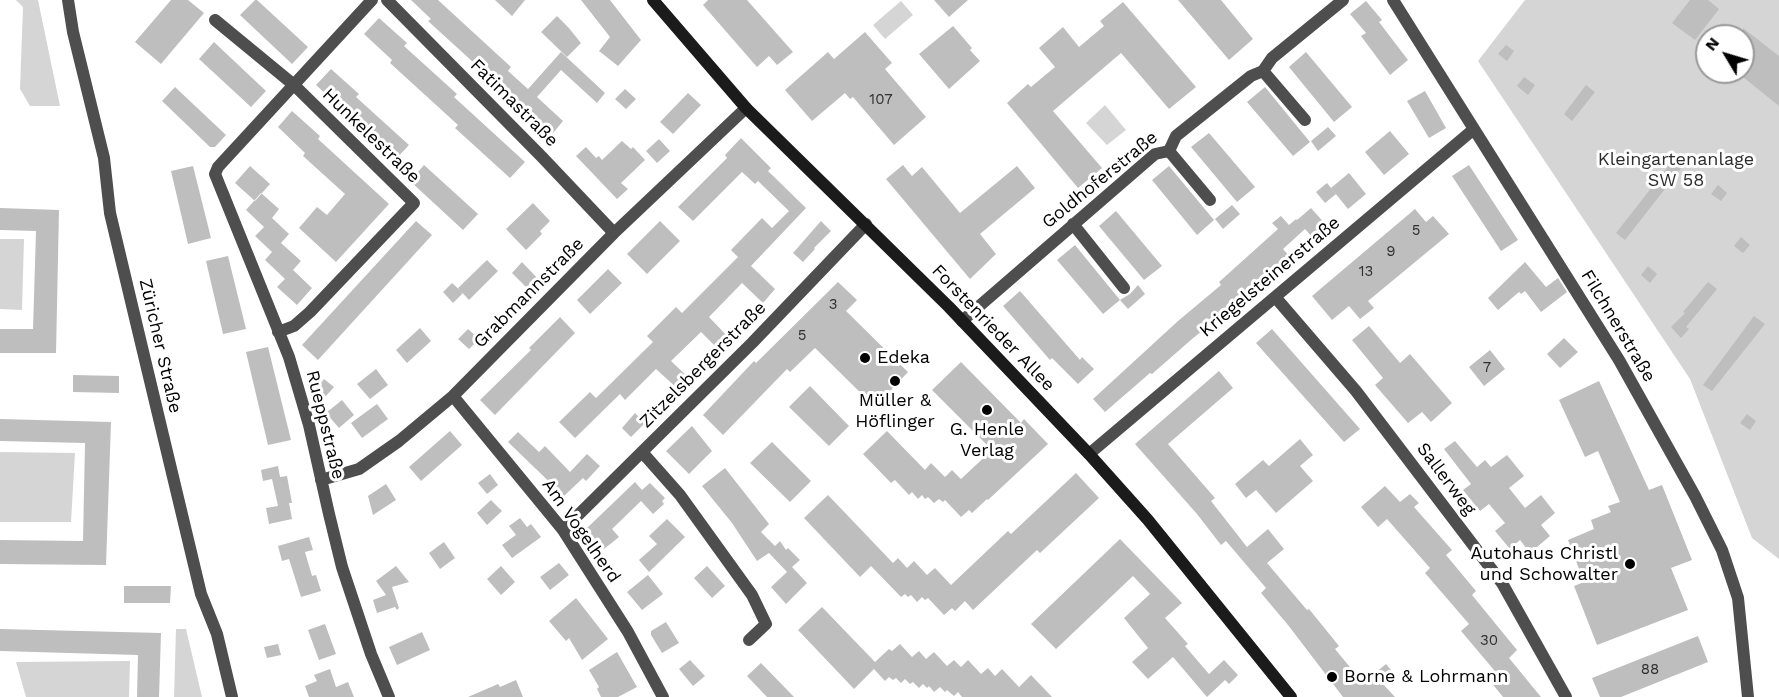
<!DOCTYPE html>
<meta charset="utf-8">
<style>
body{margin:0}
#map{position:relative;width:1779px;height:697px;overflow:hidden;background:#fff;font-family:"Work Sans",sans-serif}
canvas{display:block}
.north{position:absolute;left:1695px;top:24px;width:60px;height:60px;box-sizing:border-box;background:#fff;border:2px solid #999;border-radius:50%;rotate:308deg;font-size:16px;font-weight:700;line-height:24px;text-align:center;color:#000}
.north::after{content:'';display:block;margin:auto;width:21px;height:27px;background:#000;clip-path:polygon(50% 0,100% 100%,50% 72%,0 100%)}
</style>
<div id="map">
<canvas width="1779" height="697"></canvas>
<div class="north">N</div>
</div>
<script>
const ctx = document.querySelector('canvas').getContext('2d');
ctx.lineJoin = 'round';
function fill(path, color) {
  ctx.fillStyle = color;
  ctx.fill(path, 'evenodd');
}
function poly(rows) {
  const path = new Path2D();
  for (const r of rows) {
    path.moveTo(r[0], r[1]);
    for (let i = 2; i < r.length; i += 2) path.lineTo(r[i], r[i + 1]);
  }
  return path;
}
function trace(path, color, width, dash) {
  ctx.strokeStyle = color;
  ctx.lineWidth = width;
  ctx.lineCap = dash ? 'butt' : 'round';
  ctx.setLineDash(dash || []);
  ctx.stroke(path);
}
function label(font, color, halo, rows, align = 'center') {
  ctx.font = font + ' "Work Sans",sans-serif';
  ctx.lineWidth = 6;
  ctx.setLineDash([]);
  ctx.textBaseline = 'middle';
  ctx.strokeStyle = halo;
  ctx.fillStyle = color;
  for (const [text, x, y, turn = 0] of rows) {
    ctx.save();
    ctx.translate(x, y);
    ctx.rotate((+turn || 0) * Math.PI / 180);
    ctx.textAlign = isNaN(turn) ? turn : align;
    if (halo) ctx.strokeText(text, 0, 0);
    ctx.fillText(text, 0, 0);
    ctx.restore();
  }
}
fill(poly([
 [16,0,38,0,60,106,30,106,20,89,23,7],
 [1525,0,1779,0,1779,559,1752,538,1690,379,1478,61],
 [1707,36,1743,36,1743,72,1707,72],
 [901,1,913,15,885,39,873,25],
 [1105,105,1126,130,1107,145,1086,123],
 [0,239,24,239,22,310,0,309],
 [0,452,75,453,71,522,0,522],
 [176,629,186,629,202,697,174,697],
 [130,661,129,697,26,697,16,662]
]), '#d5d5d5');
fill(poly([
 [171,0,188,0,204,13,161,64,135,42],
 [255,0,257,0,308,47,292,64,240,15],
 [411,0,438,0,511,67,508,71,528,89,561,52,605,93,597,103,561,70,537,97,563,121,549,138,494,87,497,84,428,21,431,19],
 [495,0,525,0,512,16],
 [581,0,610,0,641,40,618,66,599,51,610,37],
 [708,0,747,0,793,52,777,65,769,56,757,67,703,5],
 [934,0,968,0,949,17],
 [1178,0,1221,0,1253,39,1229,60],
 [1690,0,1708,0,1719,9,1695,40,1672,23],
 [1366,1,1382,20,1379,22,1408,60,1390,75,1361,36,1366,33,1350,14],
 [1123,2,1196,87,1169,109,1121,53,1053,111,1102,168,1078,188,1007,103,1028,84,1031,87,1055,67,1039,48,1063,27,1079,47,1104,26,1100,21],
 [557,16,568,27,581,43,567,57,541,32],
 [379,18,407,43,404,46,457,94,454,97,525,162,510,178,455,128,458,125,390,63,392,60,364,34],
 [953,26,972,48,970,50,980,61,949,89,919,54],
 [1743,28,1779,56,1779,106,1743,77],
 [865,32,892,63,885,69,926,117,894,145,853,97,850,99,845,93,812,121,785,90,828,52,834,59],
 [214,42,266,91,251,107,199,59],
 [1506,45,1514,51,1507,61,1498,54],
 [1306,52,1352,107,1334,122,1289,67],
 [331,69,359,94,356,97,409,145,394,161,342,113,344,111,316,85],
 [1524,77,1535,85,1528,95,1517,86],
 [1586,85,1595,92,1572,121,1564,114],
 [175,87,226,135,215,147,210,147,162,101],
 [1265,87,1310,142,1293,156,1247,102],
 [625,89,636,99,626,109,615,99],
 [1425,91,1446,128,1429,138,1407,101],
 [688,93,701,105,673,134,660,122],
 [292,111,320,136,318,139,389,204,336,262,299,228,317,207,327,215,345,194,303,156,305,153,278,127],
 [1328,127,1336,136,1318,151,1311,141],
 [1390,131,1409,154,1384,175,1365,152],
 [1209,133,1255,187,1237,202,1191,147],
 [741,138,771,168,768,171,806,208,751,266,775,289,763,303,742,283,709,317,730,339,719,350,701,332,671,361,690,379,679,390,656,369,625,400,620,394,575,438,559,422,590,392,596,398,653,342,647,336,676,307,682,313,738,257,731,250,762,218,772,228,789,211,758,181,755,184,742,172,693,221,678,207,727,158,725,155],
 [659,139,670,151,657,163,646,151],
 [622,141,631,149,633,147,645,160,621,183,628,189,617,199,576,156,586,147,596,158,599,156,602,160],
 [1677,155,1686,162,1625,240,1616,233],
 [424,165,478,214,463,230,410,181],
 [903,165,912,176,922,167,960,213,1017,166,1035,188,980,234,996,254,970,279,886,179],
 [1469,165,1518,240,1501,251,1452,176],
 [193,166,211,238,188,244,171,171],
 [250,166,270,184,255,201,235,183],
 [1169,166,1214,220,1197,235,1152,180],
 [1349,173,1366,194,1348,209,1331,188],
 [1327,183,1336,194,1325,203,1316,192],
 [1718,185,1727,193,1721,201,1711,194],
 [261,193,279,209,272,218,289,234,281,243,301,261,293,270,312,288,297,305,277,287,285,279,265,260,272,252,255,236,264,227,246,210],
 [533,203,550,221,540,231,542,234,526,250,506,229],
 [1232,205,1240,214,1223,229,1215,219],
 [0,208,59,210,56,353,0,353,0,329,33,329,36,231,0,230],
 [1311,208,1327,226,1313,238,1305,229,1283,249,1292,259,1192,339,1152,374,1150,373,1105,412,1093,399,1178,321,1221,285,1219,282,1278,229,1272,223,1281,216,1289,225,1296,219,1297,220],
 [1415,209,1426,222,1433,216,1449,234,1368,301,1374,308,1360,319,1349,306,1332,320,1312,296],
 [1116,211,1162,266,1144,280,1099,226],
 [416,221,432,235,318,360,302,345],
 [660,221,680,241,647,274,627,254],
 [821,221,831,231,814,248,815,249,803,262,793,253],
 [1741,237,1750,245,1743,253,1734,246],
 [1075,245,1120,300,1103,314,1057,260],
 [228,256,246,329,223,334,206,261],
 [487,260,498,271,469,300,458,288],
 [522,262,539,280,529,290,512,273],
 [1525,262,1546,287,1558,278,1567,292,1541,312,1525,291,1521,294,1519,292,1498,310,1488,298],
 [1648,266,1657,274,1650,283,1641,275],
 [608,269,622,283,590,314,577,300],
 [838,282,857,300,846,311,908,372,875,407,815,348,790,372,787,369,723,435,703,415,754,361,756,363],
 [1708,282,1717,289,1686,327,1689,329,1681,338,1671,327,1685,313,1683,312],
 [452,283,463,293,453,303,443,292],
 [1138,285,1145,294,1128,309,1120,300,1130,294],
 [1020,291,1080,360,1082,357,1094,369,1078,384,1052,358,1050,360,1003,306],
 [1754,316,1765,324,1712,391,1703,385],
 [560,317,575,333,495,415,480,400,531,350,529,348],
 [1369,326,1400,363,1410,354,1452,403,1431,422,1422,412,1408,423,1375,385,1383,378,1352,340],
 [420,328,431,341,407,363,396,350],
 [468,329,479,339,469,349,458,339],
 [1272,329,1360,429,1344,442,1256,343],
 [1564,338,1578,352,1560,368,1547,354],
 [268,347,291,440,268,445,246,352],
 [1490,350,1505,369,1484,386,1469,367],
 [961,362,1021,423,1024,419,1048,444,988,500,987,499,972,513,969,510,961,517,945,500,943,502,939,499,934,503,928,497,925,499,922,495,918,499,912,492,909,495,895,480,891,483,863,454,887,431,925,470,931,463,945,477,952,470,961,479,992,450,932,390],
 [376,369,388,385,370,399,357,384],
 [1219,371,1233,388,1168,444,1215,498,1211,501,1247,547,1268,529,1284,549,1267,563,1307,610,1309,609,1339,646,1335,649,1363,683,1386,664,1395,675,1384,685,1395,697,1343,697,1288,625,1261,593,1266,588,1226,541,1221,545,1197,514,1135,444],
 [73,375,119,376,119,393,73,392],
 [324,379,334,387,326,396,317,388],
 [1599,381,1649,490,1662,485,1692,560,1671,568,1688,610,1597,645,1574,586,1584,582,1568,540,1594,529,1591,520,1611,512,1608,506,1620,502,1598,451,1585,457,1559,400],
 [810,386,849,426,829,446,789,407],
 [342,400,354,415,339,428,326,413],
 [377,404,388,419,362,438,351,423],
 [635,413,645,423,631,437,622,428],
 [1747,414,1756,421,1750,430,1740,423],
 [0,419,111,422,106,565,0,564,0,540,83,541,85,443,0,441],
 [692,426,712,451,689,474,666,451],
 [450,431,462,445,421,481,409,467],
 [518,432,539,452,545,446,570,472,587,454,600,466,586,481,583,478,564,496,508,442],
 [1300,439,1313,455,1300,466,1313,481,1276,513,1256,490,1246,498,1235,484,1263,460,1269,466],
 [1455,441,1477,467,1485,460,1491,467,1507,455,1524,476,1509,488,1525,508,1541,495,1555,513,1541,525,1550,536,1530,553,1520,540,1510,549,1495,531,1505,523,1489,504,1480,511,1463,490,1471,484,1444,449],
 [772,442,811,481,790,502,750,463],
 [278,466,280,477,287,476,292,503,289,503,292,519,269,524,266,508,278,506,272,479,263,481,261,470],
 [725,468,769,524,761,532,775,546,780,541,786,550,788,548,800,560,792,567,807,583,786,604,771,587,787,572,769,553,757,561,732,523,702,486],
 [1076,473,1099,498,1040,553,1037,550,973,610,965,601,955,611,952,608,944,615,928,598,925,600,922,597,917,602,911,595,908,597,905,594,901,597,871,566,860,577,804,518,828,495,893,563,898,558,907,568,914,561,927,575,935,568,951,585,1008,531,1011,534],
 [490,474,498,485,487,494,478,483],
 [635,482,642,490,650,483,665,498,662,501,664,504,653,514,641,501,612,529,619,537,604,549,586,529],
 [386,484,396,500,373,515,368,496],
 [1385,486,1400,502,1410,494,1419,503,1414,507,1452,550,1446,555,1476,591,1472,595,1517,650,1509,658,1541,697,1503,697,1486,676,1494,670,1461,631,1469,624,1425,573,1430,568,1387,519,1378,527,1361,507],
 [491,500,502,511,487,525,477,513],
 [520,518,527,527,531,524,541,537,512,558,502,545,516,535,509,526],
 [667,519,685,537,649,572,639,560,657,544,649,536],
 [309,537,313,550,305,552,312,576,316,575,321,591,301,597,289,559,282,561,278,546],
 [1120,539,1182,603,1165,618,1188,644,1185,646,1209,674,1224,660,1238,675,1229,684,1225,680,1207,697,1173,657,1148,679,1132,662,1148,648,1124,618,1150,594,1133,576,1056,649,1031,624],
 [444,542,455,558,440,569,429,553],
 [559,563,569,575,550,590,540,577],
 [396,566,409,582,392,587,399,608,397,610,395,607,377,613,373,600,386,595,376,581],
 [501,566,515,582,501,595,487,579],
 [707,566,725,586,712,598,694,578],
 [648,575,663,594,642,610,627,592],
 [124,586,171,586,170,603,124,603],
 [576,598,608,639,582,660,569,638,566,641,549,621],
 [822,607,875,662,889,649,892,651,900,644,912,657,919,651,926,659,934,652,947,666,954,660,961,667,968,660,981,674,988,668,995,676,1002,669,1019,687,1031,675,1052,697,962,697,958,692,954,696,947,690,945,692,940,687,934,692,929,686,927,688,923,684,919,688,913,682,910,684,905,679,901,683,896,678,893,680,889,677,885,681,874,669,854,689,798,630],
 [666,622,679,643,662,653,651,635,651,631],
 [325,624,336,654,319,660,308,630],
 [0,629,161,633,159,697,137,697,138,655,0,651],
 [422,632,430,650,397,665,389,647],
 [1698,636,1708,662,1621,697,1600,697,1592,678],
 [278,644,281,655,267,658,264,647],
 [617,652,637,687,618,697,601,697,597,689,599,687,589,670],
 [690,660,705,676,693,686,679,669],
 [761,663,794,697,767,697,747,676],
 [330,669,336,687,348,682,354,697,309,697,305,686,317,681,314,675],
 [516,680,523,697,468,697,498,684,500,687]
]), '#bebebe');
trace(poly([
 [68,0,73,32,104,158,110,213,135,318,201,594,217,634,232,697],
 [372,0,218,167,215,174,289,357,309,425,329,514,342,567,371,654,389,697],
 [387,0,542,157,614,233],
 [1393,0,1619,360,1695,496,1722,550,1738,598,1748,697],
 [215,20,294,85,414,203,310,312,294,326,278,332],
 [1263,71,1305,120],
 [1169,151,1210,200],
 [1073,224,1124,288],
 [1276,298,1356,391,1502,583,1566,697],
 [962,321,1155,154,1169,151,1176,136,1251,76,1263,71,1272,58,1343,0],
 [453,396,563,530,628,632,663,697],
 [642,452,680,495,752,595,766,624,749,640],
 [1089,454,1474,129],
 [321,480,359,469,399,441,453,396,614,233,746,108],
 [563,530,752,343,866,224]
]), '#4e4e4e', 12);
trace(poly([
 [653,0,746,108,949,307,1089,454,1148,520,1291,697]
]), '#1b1b1b', 12);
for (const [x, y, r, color] of [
 [865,358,6,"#000"],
 [895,381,6,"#000"],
 [987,410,6,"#000"],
 [1630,564,6,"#000"],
 [1332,677,6,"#000"]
]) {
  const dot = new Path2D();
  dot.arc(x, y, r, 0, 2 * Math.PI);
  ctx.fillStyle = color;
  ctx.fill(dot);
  trace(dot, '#fff', 2);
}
label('15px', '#303030', null, [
 ["107",881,100],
 ["5",1416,231],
 ["9",1391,252],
 ["13",1366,272],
 ["3",833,305],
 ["5",802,336],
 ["7",1487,368],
 ["30",1489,641],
 ["88",1650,670]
]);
label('18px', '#000', '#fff', [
 ["Fatimastraße",514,103,45],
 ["Hunkelestraße",371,136,44],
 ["Goldhoferstraße",1100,180,-39],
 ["Kriegelsteinerstraße",1270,277,-40],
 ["Grabmannstraße",529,293,-45],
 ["Filchnerstraße",1618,326,59],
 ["Forstenrieder Allee",993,328,46],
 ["Züricher Straße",160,346,77],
 ["Zitzelsbergerstraße",703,365,-45],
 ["Rueppstraße",325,425,76],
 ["Sallerweg",1446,479,53],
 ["Am Vogelherd",581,531,55]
]);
label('18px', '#2c2c2c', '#fff', [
 ["Kleingartenanlage",1676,160],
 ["SW 58",1676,181]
]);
label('18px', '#000', '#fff', [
 ["Edeka",877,358],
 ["Müller &",895,401,"center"],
 ["Höflinger",895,422,"center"],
 ["G. Henle",987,430,"center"],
 ["Verlag",987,451,"center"],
 ["Autohaus Christl",1618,554,"right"],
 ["und Schowalter",1618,575,"right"],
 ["Borne & Lohrmann",1344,677]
], 'left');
</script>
